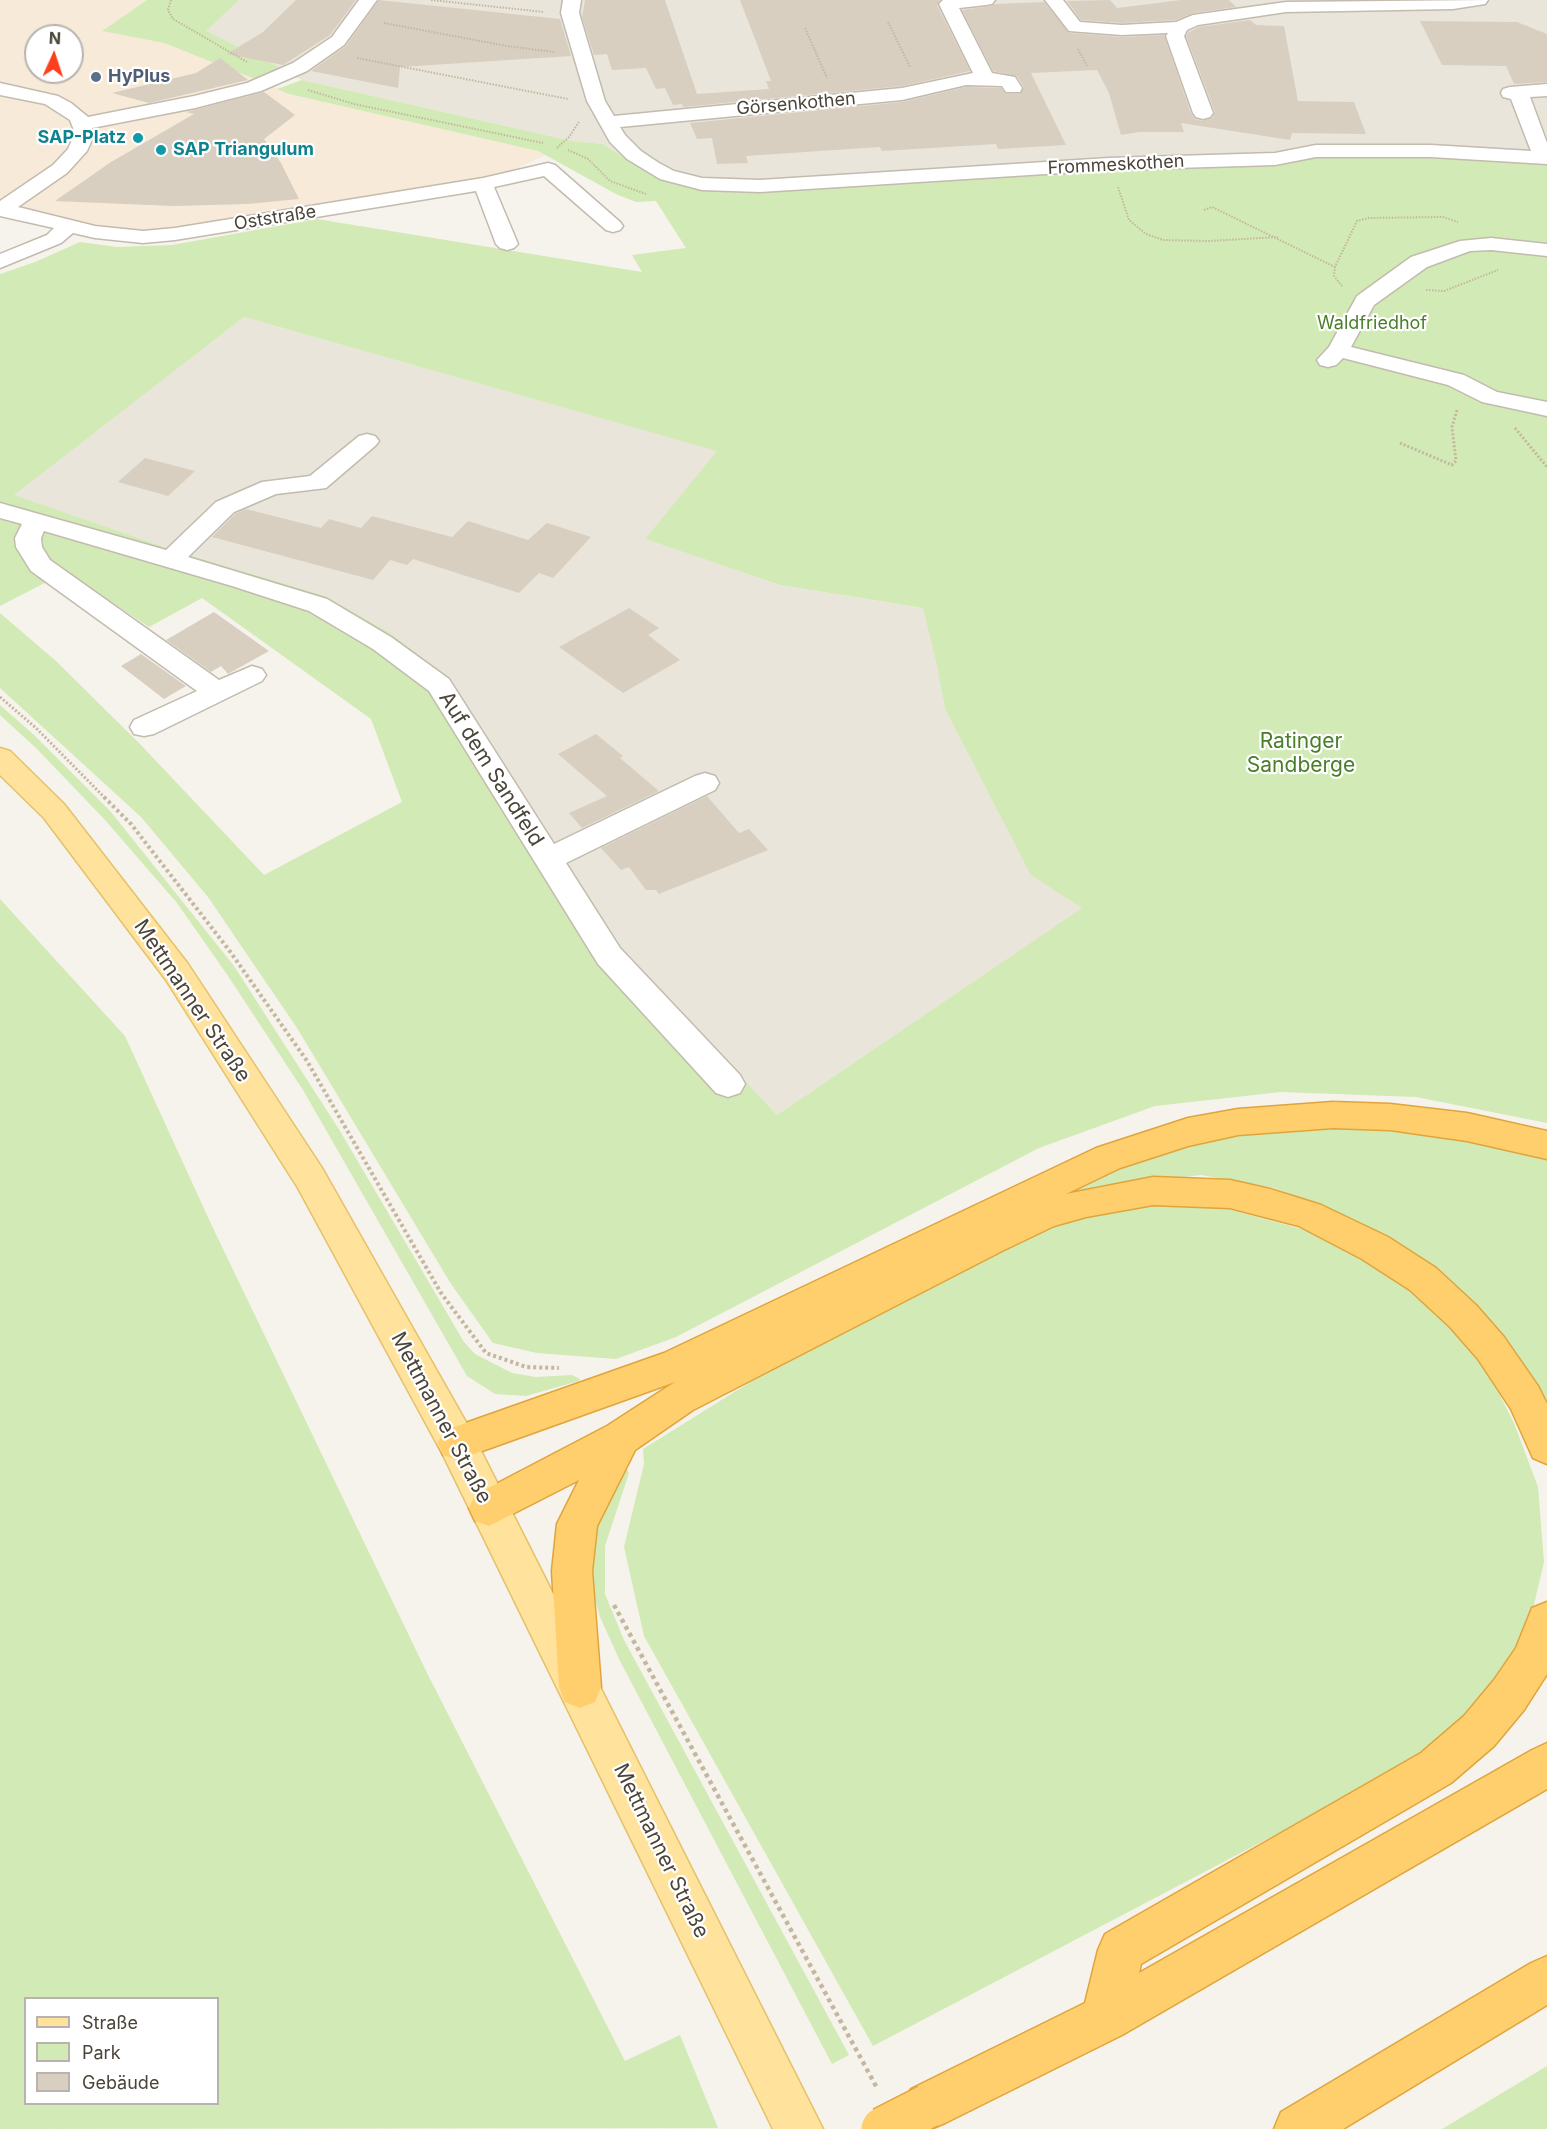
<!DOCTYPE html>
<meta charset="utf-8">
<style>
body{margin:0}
#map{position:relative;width:1547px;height:2129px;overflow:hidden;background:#f6f3ec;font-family:Inter,sans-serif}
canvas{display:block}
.legend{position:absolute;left:24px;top:1997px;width:195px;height:108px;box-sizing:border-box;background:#fff;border:2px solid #b7b4b0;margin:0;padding:8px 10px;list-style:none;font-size:18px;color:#4b4439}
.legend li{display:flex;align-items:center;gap:12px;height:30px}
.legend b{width:30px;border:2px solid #b7b4b0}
.north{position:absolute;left:24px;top:24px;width:60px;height:60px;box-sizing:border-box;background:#fff;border:2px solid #b7b4b0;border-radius:50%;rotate:3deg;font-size:16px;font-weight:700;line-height:24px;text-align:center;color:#4b4439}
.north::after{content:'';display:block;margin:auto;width:21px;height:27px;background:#fc3f1d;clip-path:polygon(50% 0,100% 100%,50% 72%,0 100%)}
</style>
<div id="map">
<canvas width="1547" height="2129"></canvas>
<ul class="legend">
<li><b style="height:8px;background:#ffe39c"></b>Straße</li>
<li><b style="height:16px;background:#d2eab5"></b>Park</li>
<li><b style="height:16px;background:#d8cfc1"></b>Gebäude</li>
</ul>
<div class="north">N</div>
</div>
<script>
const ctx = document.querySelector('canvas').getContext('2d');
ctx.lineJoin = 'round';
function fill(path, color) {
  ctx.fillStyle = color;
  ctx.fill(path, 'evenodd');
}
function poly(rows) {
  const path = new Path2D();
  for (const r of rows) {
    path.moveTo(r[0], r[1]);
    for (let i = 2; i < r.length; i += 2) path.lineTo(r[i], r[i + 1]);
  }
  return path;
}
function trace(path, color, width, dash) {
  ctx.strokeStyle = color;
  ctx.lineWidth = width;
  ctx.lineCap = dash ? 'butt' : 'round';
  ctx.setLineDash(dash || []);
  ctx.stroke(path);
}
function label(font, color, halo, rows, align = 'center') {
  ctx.font = font + ' Inter,sans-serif';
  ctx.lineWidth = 4.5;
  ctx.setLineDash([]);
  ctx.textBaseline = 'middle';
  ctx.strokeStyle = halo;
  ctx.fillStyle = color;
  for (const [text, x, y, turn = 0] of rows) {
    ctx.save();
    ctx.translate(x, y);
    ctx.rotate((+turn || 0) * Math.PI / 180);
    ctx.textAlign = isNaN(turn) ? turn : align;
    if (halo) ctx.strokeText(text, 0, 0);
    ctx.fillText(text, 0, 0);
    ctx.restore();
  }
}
fill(poly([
 [239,0,1547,0,1547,158,760,186,662,181,603,144,572,141,302,80,205,31],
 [244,317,718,451,645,539,780,585,928,609,945,709,990,795,1087,905,777,1115,616,943,446,675,390,633,326,596,182,553,13,495]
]), '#eae5da');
fill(poly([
 [0,0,147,0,102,31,164,43,240,71,289,94,538,151,546,155,515,169,519,176,143,237,0,209],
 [36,36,72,36,72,72,36,72]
]), '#f7ead8');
fill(poly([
 [147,0,239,0,206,31,282,69,258,80,164,43,102,31],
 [302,80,572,141,603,144,662,181,720,187,1316,151,1547,158,1547,1123,1416,1097,1281,1092,1155,1106,1039,1148,676,1337,616,1359,537,1353,493,1343,451,1284,297,1028,208,897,141,817,0,688,0,613,56,661,139,743,264,875,402,802,371,719,202,598,149,627,66,572,0,606,0,274,35,262,80,242,117,247,172,245,317,219,642,272,632,255,686,248,656,201,636,202,616,194,538,151,289,94,277,89],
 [244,317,717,451,645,539,780,585,923,608,937,665,945,709,1031,875,1082,908,777,1115,616,943,446,675,390,633,326,596,182,553,14,495],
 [0,705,34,735,111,812,234,966,340,1131,464,1342,475,1354,512,1373,536,1377,572,1375,580,1379,579,1381,526,1396,495,1394,467,1376,303,1090,226,973,177,903,105,820,37,749,0,715],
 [0,899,125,1036,212,1226,427,1673,625,2061,680,2035,718,2128,0,2129],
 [26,1998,218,1998,218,2104,26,2104],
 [1376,1129,1477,1142,1547,1157,1547,1411,1427,1265,1351,1219,1275,1188,1201,1175,1152,1181,1069,1198,1064,1188,1130,1162,1203,1139,1280,1130],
 [1160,1204,1220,1207,1309,1231,1389,1272,1432,1309,1482,1360,1514,1423,1538,1487,1544,1562,1524,1647,1479,1712,1431,1753,873,2046,644,1636,624,1547,644,1464,643,1449,800,1351,1026,1237,1094,1212],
 [625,1465,629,1473,605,1546,605,1594,624,1640,849,2055,832,2064,620,1661,600,1617,589,1576,590,1547,601,1509],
 [1547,2066,1547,2129,1442,2129]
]), '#d2eab5');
fill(poly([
 [296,0,356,0,330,35,283,65,227,54,263,32],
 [379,0,560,19,571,56,400,67,398,88,311,71,346,46],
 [585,0,665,0,697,94,769,89,766,81,771,81,740,0,940,0,937,5,970,71,902,86,683,107,682,104,673,105,665,88,656,89,646,68,612,70,607,54,594,55,582,17],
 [1110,0,1117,8,1181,0,1229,0,1236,7,1193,13,1175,20,1122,23,1081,20,1067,1],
 [1044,2,1069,33,1122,37,1164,35,1191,114,1195,119,1202,121,1212,118,1215,112,1186,36,1189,32,1199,27,1250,20,1256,25,1284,26,1298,101,1354,102,1366,134,1292,133,1290,140,1181,123,1184,132,1139,132,1121,135,1109,93,1097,70,1031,73,1066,145,998,149,996,144,882,151,880,147,746,156,748,163,717,164,712,138,697,139,690,123,902,102,966,87,1001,88,1006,94,1020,94,1024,87,1017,76,993,71,962,10,992,6,995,4],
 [1420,21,1517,22,1547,34,1547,82,1514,84,1506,66,1442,65],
 [220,58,248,80,149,103,112,93,196,73],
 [264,92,295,115,264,139,281,163,299,199,247,204,174,206,55,201,111,162,194,114,186,112],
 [145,458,195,471,168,496,118,482],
 [246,509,321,528,329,519,361,528,372,516,452,537,468,521,528,540,547,523,591,537,553,578,539,573,519,593,413,559,407,565,390,560,373,580,212,537,235,514],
 [629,608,659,628,648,635,680,660,623,693,559,647],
 [214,612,269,651,228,674,221,666,211,672,166,640],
 [141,654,186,686,164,699,121,666],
 [596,734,623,756,620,758,659,791,582,828,569,813,607,796,558,754],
 [707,796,739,833,749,829,768,850,659,894,656,890,646,890,629,867,621,870,601,848]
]), '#d8cfc1');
const minor = poly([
 [359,0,377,0,344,45,307,71,261,91,195,108,92,128,95,133,87,151,67,173,18,207,95,226,143,231,175,228,483,178,548,163,555,165,620,222,623,226,620,230,613,232,606,230,544,176,494,187,518,244,514,248,507,250,500,248,496,244,476,191,175,240,143,243,95,238,73,233,61,243,0,268,0,254,47,235,54,228,0,216,0,201,53,165,68,149,75,133,70,120,45,104,0,95,0,83,58,96,71,103,88,117,194,96,247,83,293,63,332,37,359,0],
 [563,0,581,0,579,13,605,101,614,116,902,88,973,73,939,4,943,0,995,0,992,4,986,5,959,8,992,73,1015,77,1022,88,1020,92,1006,92,1002,86,966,85,902,100,620,127,625,135,641,151,659,163,674,171,702,178,760,180,1109,158,1275,153,1316,145,1431,145,1531,151,1511,99,1503,97,1501,93,1503,89,1510,87,1547,84,1547,96,1530,97,1547,143,1547,164,1431,157,1316,157,1275,165,1109,170,760,192,702,190,660,179,627,159,610,142,587,101,561,13,563,0],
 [1045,0,1063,0,1080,22,1122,25,1176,22,1193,15,1286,2,1488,0,1485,4,1453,9,1286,12,1198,25,1187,30,1184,36,1213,113,1210,117,1203,119,1196,117,1193,113,1166,36,1168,33,1122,35,1069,31,1045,0],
 [1491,238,1547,244,1547,256,1491,250,1470,251,1427,267,1374,305,1351,347,1464,375,1497,392,1547,402,1547,416,1482,402,1448,385,1343,358,1336,365,1328,367,1320,365,1317,360,1329,347,1357,296,1411,257,1460,241,1491,238],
 [367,434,375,436,379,441,375,446,326,488,276,494,234,512,188,557,327,599,391,637,449,679,554,844,695,776,705,773,715,776,719,783,715,790,566,863,620,948,740,1075,745,1084,740,1093,728,1097,716,1093,598,964,429,691,373,649,309,611,232,586,44,531,41,538,42,547,50,560,219,680,252,666,262,669,266,675,262,681,154,734,144,736,134,734,130,727,134,720,197,691,31,571,16,547,15,538,22,524,0,518,0,503,166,550,216,502,262,482,310,476,359,436,367,434]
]);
const major = poly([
 [0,748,10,751,64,804,188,964,322,1168,471,1431,823,2129,773,2129,443,1455,298,1188,166,980,44,818,0,775,0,748]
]);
const highway = poly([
 [1333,1102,1390,1104,1467,1113,1547,1131,1547,1159,1467,1141,1390,1130,1333,1128,1238,1135,1188,1146,1120,1168,1066,1194,1153,1177,1230,1180,1270,1189,1321,1205,1388,1237,1436,1268,1476,1305,1504,1337,1538,1386,1547,1404,1547,1464,1533,1458,1511,1409,1478,1359,1450,1327,1410,1290,1362,1259,1299,1226,1230,1208,1153,1205,1086,1217,1054,1226,1002,1251,693,1410,635,1450,597,1526,592,1571,601,1687,595,1702,580,1708,565,1702,559,1687,552,1571,557,1524,579,1480,489,1526,475,1521,469,1508,475,1495,607,1426,675,1382,457,1460,443,1455,438,1443,443,1431,664,1353,1096,1148,1188,1118,1238,1109,1333,1102],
 [1547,1602,1547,1674,1524,1710,1494,1746,1451,1783,1141,1964,1139,1973,1532,1750,1547,1743,1547,1789,1122,2035,945,2123,931,2129,911,2123,904,2106,911,2089,1085,2003,1098,1950,1105,1934,1421,1753,1464,1716,1494,1680,1516,1648,1532,1608,1547,1602],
 [1547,1956,1547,2005,1343,2129,1274,2129,1281,2112,1531,1963,1547,1956]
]);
trace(minor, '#c2bbae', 3);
trace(major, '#e6c16a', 3);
trace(highway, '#e0a43c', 3);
trace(poly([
 [171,0,168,10,173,19,247,62],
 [431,0,544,12],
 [888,22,910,67],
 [384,23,507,46,554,52],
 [805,28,827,78],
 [1078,49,1087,66],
 [357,58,568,99],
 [308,90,354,104,543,143],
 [557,148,569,137,579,122],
 [568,150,588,159,610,181,646,194],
 [1118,187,1129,220,1146,234,1163,240,1209,241,1278,237],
 [1204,210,1212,207,1335,267],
 [1342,286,1334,276,1335,267,1357,221,1369,218,1443,217,1458,222],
 [1426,290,1444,291,1498,270]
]), '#c4b79f', 2, [1.5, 1.5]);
trace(poly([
 [1515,428,1547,467],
 [1400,443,1452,465,1456,461,1452,427,1457,410],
 [0,697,36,728,106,799]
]), '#c4b79f', 3, [2, 2]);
trace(poly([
 [104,797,131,824,229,950,307,1061,441,1293,486,1353,526,1367,559,1368]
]), '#c4b79f', 4, [3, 3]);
trace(poly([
 [614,1605,877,2088]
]), '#c4b79f', 4.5, [4, 4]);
fill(minor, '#fff');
fill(major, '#ffe39c');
fill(highway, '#ffcf6e');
const highwayBridge = poly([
 [883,2129,928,2106]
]);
trace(highwayBridge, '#e0a43c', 46, []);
trace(highwayBridge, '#ffcf6e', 43);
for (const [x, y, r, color] of [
 [96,77,6,"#5c6f8a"],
 [138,138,6,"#0f9aa8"],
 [161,150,6,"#0f9aa8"]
]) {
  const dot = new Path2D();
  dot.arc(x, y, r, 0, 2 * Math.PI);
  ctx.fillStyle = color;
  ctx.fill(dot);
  trace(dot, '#fff', 2);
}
label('bold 18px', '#4e5e75', '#fff', [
 ["HyPlus",108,77]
], 'left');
label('18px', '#4b4439', '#fff', [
 ["Görsenkothen",796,104,-5],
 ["Frommeskothen",1116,165,-3],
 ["Oststraße",275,218,-9]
]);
label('bold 18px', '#0d838f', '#fff', [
 ["SAP-Platz",126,138],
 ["SAP Triangulum",173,150,"left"]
], 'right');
label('18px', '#4a7f2a', '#fff', [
 ["Waldfriedhof",1372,324]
]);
label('21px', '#4a7f2a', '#fff', [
 ["Ratinger",1301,742],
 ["Sandberge",1301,766]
]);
label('21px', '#4b4439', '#fff', [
 ["Auf dem Sandfeld",491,769,58],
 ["Mettmanner Straße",192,1001,56],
 ["Mettmanner Straße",441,1418,62],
 ["Mettmanner Straße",661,1851,64]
]);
</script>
